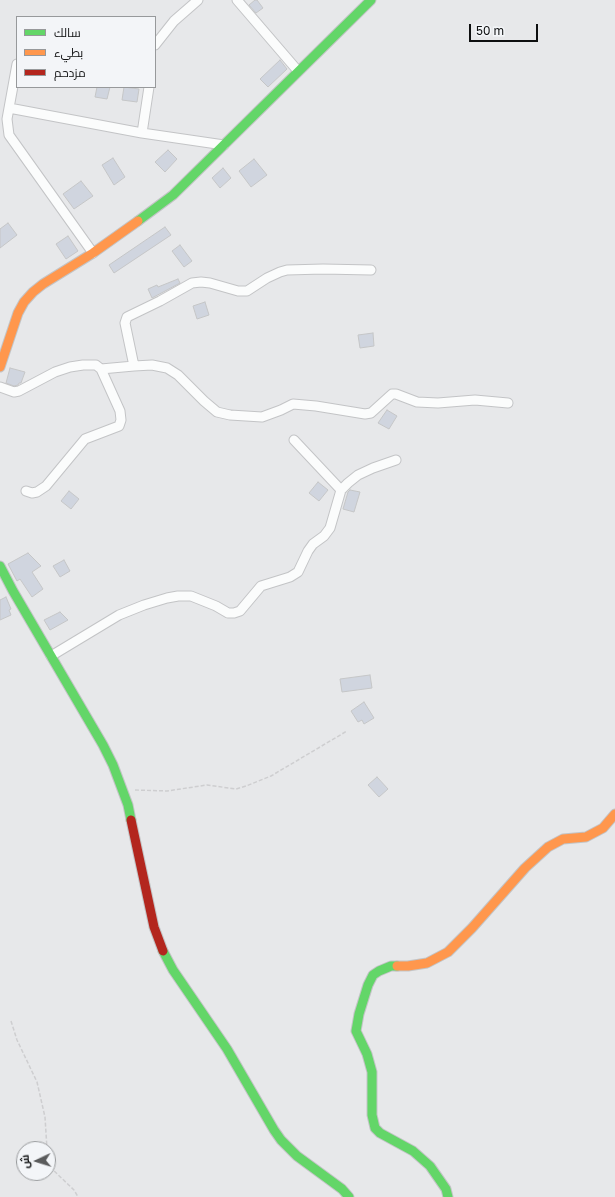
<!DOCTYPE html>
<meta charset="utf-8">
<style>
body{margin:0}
#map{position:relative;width:615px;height:1197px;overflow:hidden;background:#e7e8ea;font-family:"Golos Text",Cairo,sans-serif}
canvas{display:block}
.legend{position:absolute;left:16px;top:16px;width:140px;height:72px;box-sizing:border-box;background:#f3f5f8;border:1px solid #97999b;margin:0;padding:5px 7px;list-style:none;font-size:12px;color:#0e0f10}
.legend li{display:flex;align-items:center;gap:8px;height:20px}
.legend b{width:20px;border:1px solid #97999b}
.north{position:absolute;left:16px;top:1141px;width:40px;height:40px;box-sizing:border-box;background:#f3f5f8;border:1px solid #97999b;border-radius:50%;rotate:266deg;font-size:11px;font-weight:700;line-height:16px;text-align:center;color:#0e0f10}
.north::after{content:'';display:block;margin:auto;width:14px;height:18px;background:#5a5b5c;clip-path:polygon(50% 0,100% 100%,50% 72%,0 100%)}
.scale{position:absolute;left:469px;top:24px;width:69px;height:18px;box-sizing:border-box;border:2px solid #0e0f10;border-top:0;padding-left:5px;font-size:12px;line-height:14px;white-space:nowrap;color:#0e0f10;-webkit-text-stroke:3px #f3f5f8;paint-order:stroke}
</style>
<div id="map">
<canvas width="615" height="1197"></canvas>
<ul class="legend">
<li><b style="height:5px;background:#63d668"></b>سالك</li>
<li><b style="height:5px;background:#ff974d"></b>بطيء</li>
<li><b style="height:5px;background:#b3261e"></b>مزدحم</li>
</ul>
<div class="north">ش</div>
<div class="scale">50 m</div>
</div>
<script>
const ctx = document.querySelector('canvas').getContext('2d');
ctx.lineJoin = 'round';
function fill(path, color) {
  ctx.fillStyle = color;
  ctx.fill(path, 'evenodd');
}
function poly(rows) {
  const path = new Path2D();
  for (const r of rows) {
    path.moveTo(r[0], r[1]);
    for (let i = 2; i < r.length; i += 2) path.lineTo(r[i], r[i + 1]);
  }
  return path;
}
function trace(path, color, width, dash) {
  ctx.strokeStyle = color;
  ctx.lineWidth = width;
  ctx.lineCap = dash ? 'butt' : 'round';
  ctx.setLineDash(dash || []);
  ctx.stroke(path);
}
const building = poly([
 [255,0,257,0,263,8,256,13,249,5,255,0],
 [280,60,287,69,268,87,260,79,280,60],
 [97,87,110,87,107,99,95,97,97,87],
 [124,87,139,89,137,102,122,100,124,87],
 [168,150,177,159,165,172,155,162,168,150],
 [113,158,125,177,114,185,102,165,113,158],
 [254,159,267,175,251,187,239,171,254,159],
 [223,168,231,178,220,188,212,178,223,168],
 [81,181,93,196,74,209,63,194,81,181],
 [8,223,17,235,0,248,0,229,8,223],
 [165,227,171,235,114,273,109,265,165,227],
 [68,236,78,251,66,259,56,244,68,236],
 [180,245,192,261,184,267,172,251,180,245],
 [178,279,180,283,152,298,148,289,157,285,158,287,178,279],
 [205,302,209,315,197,319,193,306,205,302],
 [373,333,374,346,360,348,358,335,373,333],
 [10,368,25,372,21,383,19,383,18,385,14,386,6,383,10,368],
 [387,410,397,416,389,429,378,423,387,410],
 [318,482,328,490,319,501,309,493,318,482],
 [350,490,360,492,354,512,343,509,348,492,350,490],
 [69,491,79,499,71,509,61,501,69,491],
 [28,553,41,566,32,572,43,589,32,597,20,579,17,581,8,564,28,553],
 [64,560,70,571,60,577,53,566,64,560],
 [6,597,11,609,9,610,11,615,0,620,0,600,6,597],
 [60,612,68,620,50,630,44,620,60,612],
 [370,675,372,688,342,692,340,679,370,675],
 [364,702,374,718,364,724,362,720,358,722,351,711,364,702],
 [377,777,388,789,379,797,368,785,377,777]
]);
fill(building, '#d0d5df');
trace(building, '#c5c6c7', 1);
const street = poly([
 [237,0,298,71],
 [155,45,174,21,198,0],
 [17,64,7,119,9,135,93,253],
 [9,108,142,133,224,145],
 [142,133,149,87],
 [134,366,152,365,167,368,178,375,204,401,217,412,230,415,262,417,281,410,293,404,316,406,365,414,371,413,392,394,396,394,417,402,438,403,475,400,508,403],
 [0,387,14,392,19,391,55,372,70,367,83,365,96,365,101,369],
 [294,440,341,490],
 [26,491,32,493,37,492,46,486,85,439,119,426,121,420,120,411,101,369,134,366,125,323,127,317,160,301,192,283,201,282,210,283,238,291,247,291,267,278,280,272,287,270,323,269,371,270],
 [51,656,119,615,144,605,167,598,178,596,191,596,216,606,228,613,234,613,240,611,261,586,290,577,298,572,308,551,313,544,324,536,330,528,341,490,348,483,358,475,373,468,396,460]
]);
const fast = poly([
 [138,221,173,195,371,0],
 [0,566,13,591,103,745,113,765,128,805,131,820],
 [163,951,173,970,227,1049,274,1130,281,1140,297,1156,342,1189,349,1197],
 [397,966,391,966,379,971,373,975,368,985,359,1014,356,1031,367,1054,372,1072,372,1115,375,1128,380,1133,413,1151,430,1166,446,1189,448,1197]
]);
const slow = poly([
 [0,367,18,313,24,302,33,292,43,284,93,253,138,221],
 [397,966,408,966,427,963,448,952,472,928,525,868,548,847,563,839,586,837,603,828,615,814]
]);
const jam = poly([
 [131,820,154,927,163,951]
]);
trace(street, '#c3c4c6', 11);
trace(fast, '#c3c4c6', 11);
trace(slow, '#c3c4c6', 11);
trace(jam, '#c3c4c6', 11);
trace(poly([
 [135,790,167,791,207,785,236,789,246,786,271,776,347,731],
 [11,1021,17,1040,37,1082,45,1117,47,1149],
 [48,1161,51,1168,74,1190,78,1197]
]), '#ceced0', 1.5, [4, 2]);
trace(street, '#fbfcfc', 9);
trace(fast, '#63d668', 9);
trace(slow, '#ff974d', 9);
trace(jam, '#b3261e', 9);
</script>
